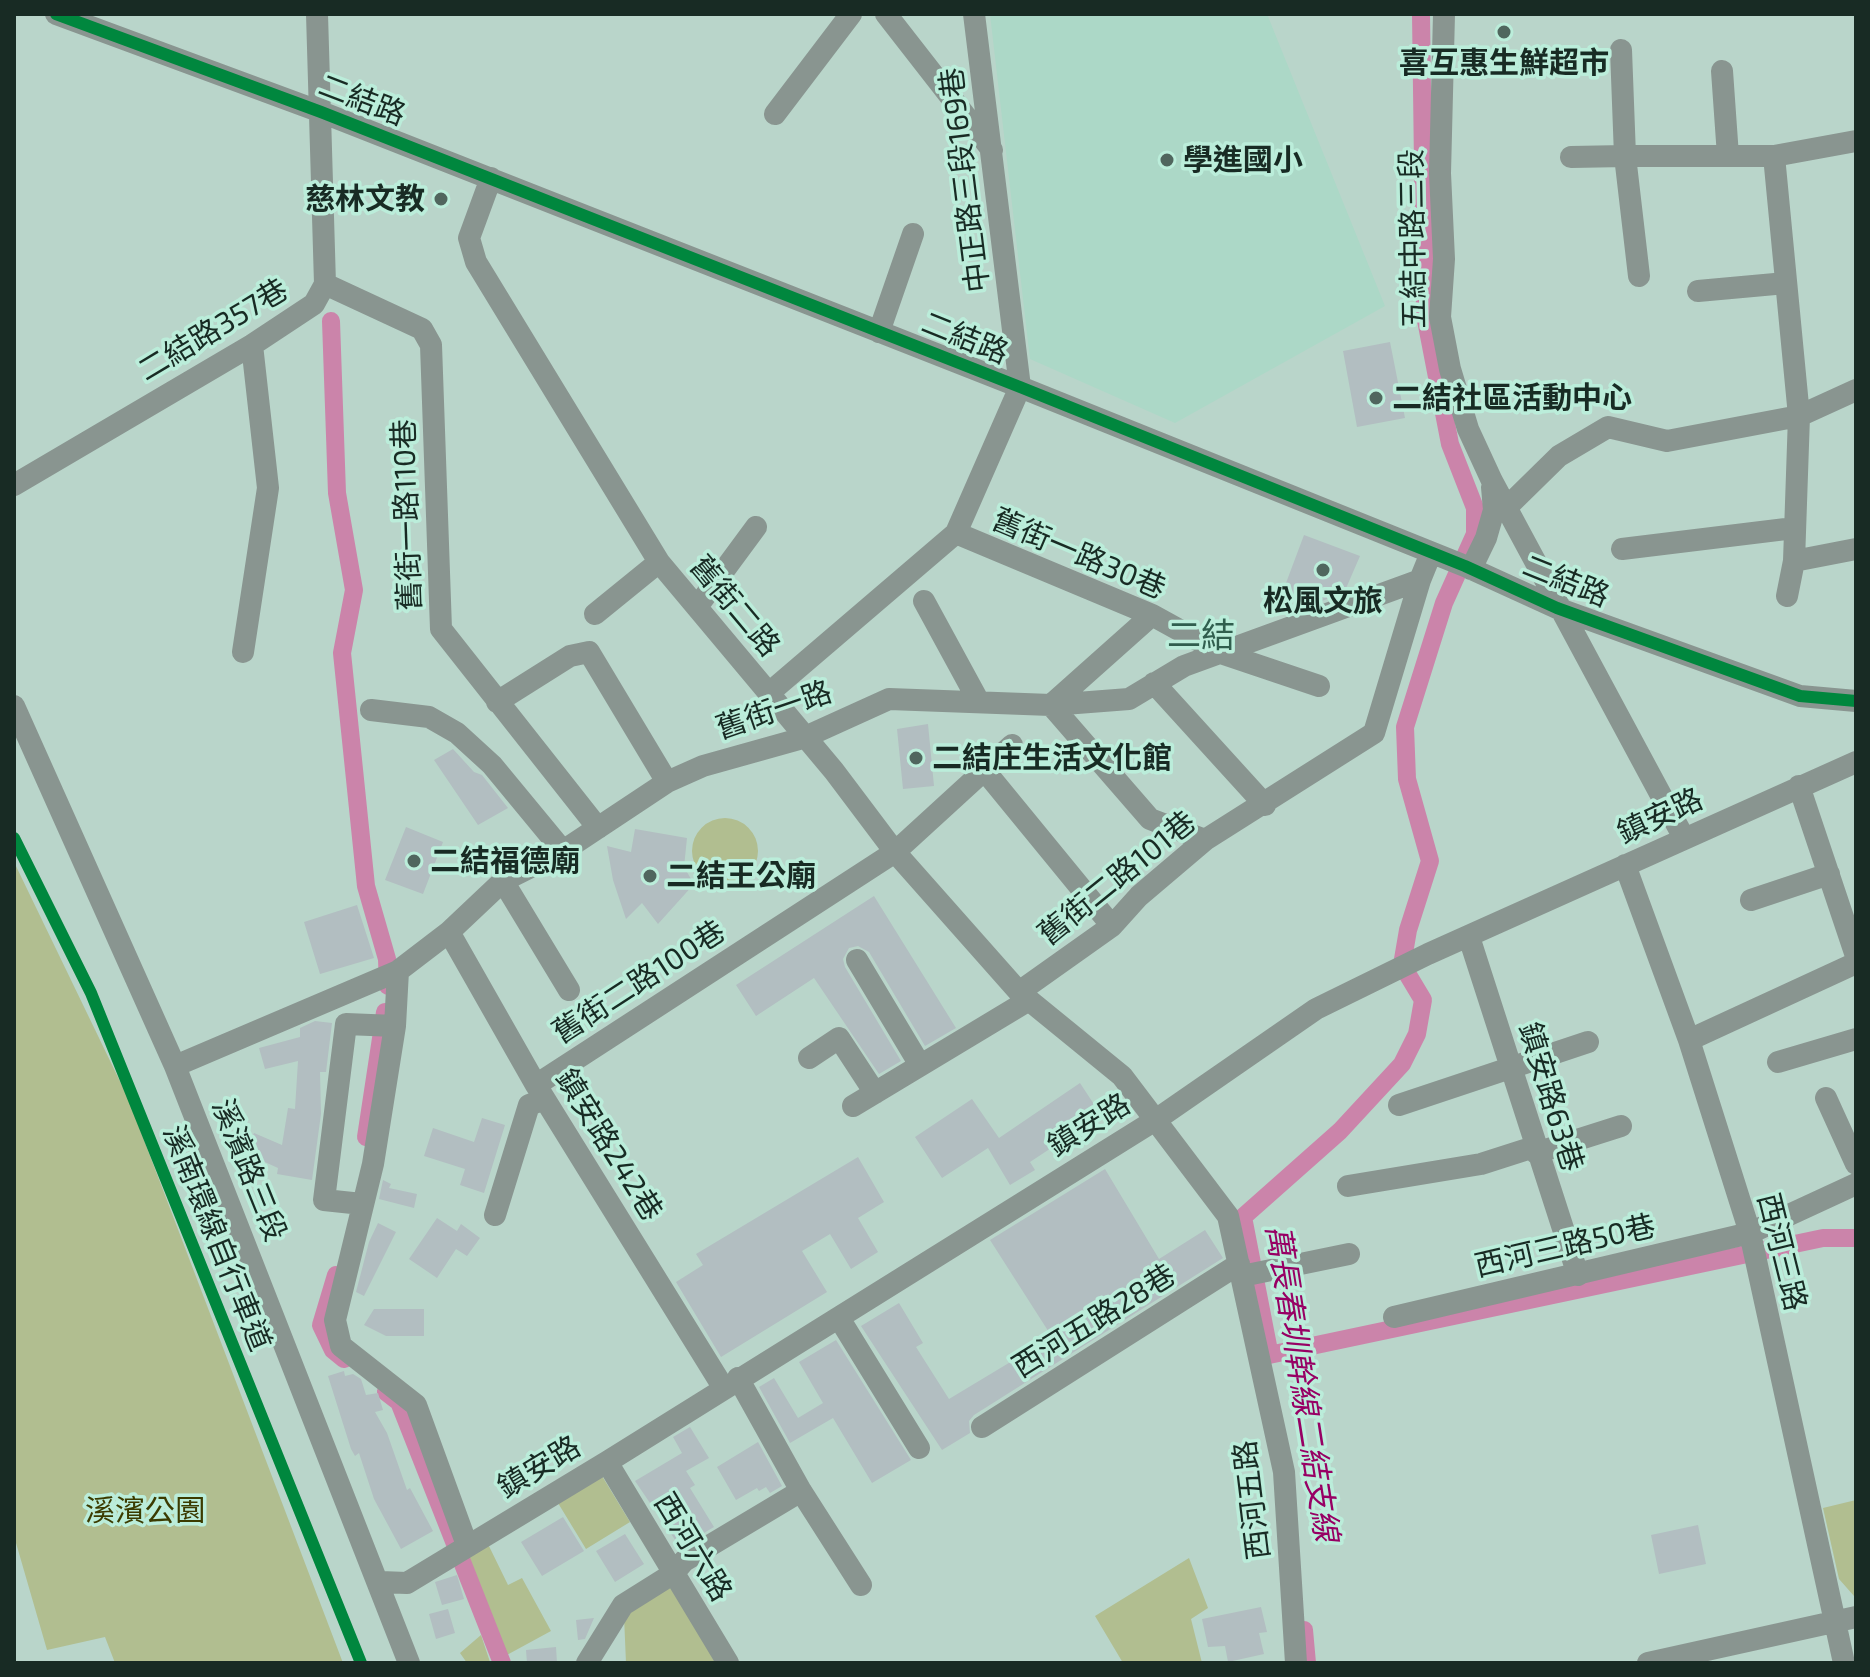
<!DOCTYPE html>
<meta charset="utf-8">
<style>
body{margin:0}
#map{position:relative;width:1870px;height:1677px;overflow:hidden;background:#b9d5ca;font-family:"Exo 2",sans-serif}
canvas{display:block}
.frame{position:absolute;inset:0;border:16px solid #182b24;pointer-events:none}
</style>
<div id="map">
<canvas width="1870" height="1677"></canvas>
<div class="frame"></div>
</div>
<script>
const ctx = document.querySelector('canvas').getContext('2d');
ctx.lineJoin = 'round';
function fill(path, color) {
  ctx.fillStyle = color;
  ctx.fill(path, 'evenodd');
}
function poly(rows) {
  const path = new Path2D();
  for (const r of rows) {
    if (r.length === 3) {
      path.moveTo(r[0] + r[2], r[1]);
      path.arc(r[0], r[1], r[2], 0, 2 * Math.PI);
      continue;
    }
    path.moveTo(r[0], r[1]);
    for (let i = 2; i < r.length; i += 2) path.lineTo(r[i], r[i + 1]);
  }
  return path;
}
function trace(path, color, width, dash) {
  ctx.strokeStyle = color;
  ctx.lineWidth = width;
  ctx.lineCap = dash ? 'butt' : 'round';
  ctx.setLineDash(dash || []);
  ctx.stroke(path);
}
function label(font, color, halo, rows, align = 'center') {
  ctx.font = font + ' "Exo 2","Noto Sans TC",sans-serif';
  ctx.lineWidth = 7;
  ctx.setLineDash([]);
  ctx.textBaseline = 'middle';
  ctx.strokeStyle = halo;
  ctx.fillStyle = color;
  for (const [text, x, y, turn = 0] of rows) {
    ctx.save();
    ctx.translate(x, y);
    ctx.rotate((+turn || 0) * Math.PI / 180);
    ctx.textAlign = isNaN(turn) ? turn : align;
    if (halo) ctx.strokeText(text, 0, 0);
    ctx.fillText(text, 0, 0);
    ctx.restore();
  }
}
fill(poly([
 [990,14,1267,14,1385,306,1175,423,1030,359]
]), '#acd8c7');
fill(poly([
 [725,851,33],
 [14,862,128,1098,343,1663,115,1663,105,1637,47,1650,14,1536],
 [602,1476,630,1522,586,1549,558,1503],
 [1856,1500,1856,1595,1854,1596,1839,1579,1823,1508],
 [486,1540,508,1585,522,1578,551,1631,505,1656,464,1556],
 [1189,1558,1208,1608,1191,1619,1202,1663,1123,1663,1095,1616],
 [671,1584,719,1663,626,1663,624,1616],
 [481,1635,490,1662,467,1663,460,1653]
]), '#b1be90');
trace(poly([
 [331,321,337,493,354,590,342,653,366,886,387,959,388,986],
 [366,1137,385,1012],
 [336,1275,321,1325,333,1350,344,1359],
 [1269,1351,1243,1217,1340,1131,1402,1064,1417,1034,1423,1000,1402,965,1408,930,1430,861,1407,779,1405,727,1444,603,1475,534,1475,508,1450,444,1425,315,1421,14],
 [1269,1355,1823,1238,1856,1238],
 [386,1392,399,1402,502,1663],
 [1304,1630,1307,1663]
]), '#cb84aa', 18);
fill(poly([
 [1390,342,1405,418,1357,427,1343,351],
 [1304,535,1360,556,1344,593,1316,603,1283,591],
 [928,724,934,786,903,789,897,729],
 [453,749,474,772,482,775,508,808,478,825,434,760],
 [406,827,443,842,423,894,385,880],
 [635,829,687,838,684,867,694,884,658,924,642,903,626,919,613,880,607,846,631,852],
 [874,896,956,1028,925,1046,869,952,858,946,849,948,843,959,845,967,901,1061,879,1074,814,978,756,1016,736,985],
 [357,905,374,958,320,974,304,922],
 [315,1021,332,1023,326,1072,320,1072,321,1114,312,1180,277,1174,278,1168,245,1153,254,1133,282,1145,288,1108,295,1109,298,1061,265,1069,259,1048,300,1037,300,1028],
 [1080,1083,1101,1115,1030,1162,1035,1170,1010,1185,988,1148,942,1178,915,1137,972,1099,999,1138],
 [482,1118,505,1125,484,1193,460,1185,465,1169,424,1156,433,1128,474,1142],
 [858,1157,884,1202,858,1218,878,1252,851,1269,830,1234,802,1251,827,1292,721,1357,676,1282,703,1265,696,1254],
 [1105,1169,1159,1259,1205,1230,1223,1258,974,1415,969,1421,970,1433,942,1450,861,1326,899,1303,923,1343,916,1347,949,1399,1052,1337,990,1240],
 [383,1180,391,1184,389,1188,417,1194,414,1208,379,1199],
 [437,1218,457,1231,461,1224,480,1238,467,1256,456,1249,437,1278,409,1259],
 [378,1223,396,1232,364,1296,356,1292,369,1242],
 [374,1309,424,1309,424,1336,386,1336,364,1325],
 [836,1340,911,1460,872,1483,833,1418,790,1443,759,1387,774,1378,798,1418,823,1403,799,1362],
 [344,1371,345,1376,353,1374,361,1379,366,1395,378,1393,383,1410,375,1412,387,1433,407,1490,410,1488,433,1531,401,1549,374,1499,359,1453,355,1456,351,1449,328,1376],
 [690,1427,709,1458,686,1471,695,1485,690,1488,714,1527,680,1547,635,1481,682,1453,673,1437],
 [758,1442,782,1486,770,1493,766,1487,759,1491,757,1488,736,1500,717,1467],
 [563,1517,584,1551,542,1576,521,1542],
 [1698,1525,1706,1564,1659,1574,1651,1535],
 [625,1534,644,1564,615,1582,596,1551],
 [457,1575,464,1599,442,1605,435,1582],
 [1261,1607,1267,1632,1259,1633,1264,1654,1228,1662,1225,1646,1208,1647,1202,1619],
 [448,1609,455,1633,436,1639,429,1614],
 [594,1618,585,1639,578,1640,576,1620],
 [556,1647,557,1663,527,1663,526,1650]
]), '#b2bec1');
trace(poly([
 [56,14,321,112,1020,387,1465,566,1557,608,1800,696,1856,701],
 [886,14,992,150],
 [1444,14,1440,173,1444,259,1440,317,1450,369,1468,429,1492,481,1684,838],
 [1722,71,1728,156],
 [775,114,851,14],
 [1774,156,1799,416,1794,561,1787,596],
 [1571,157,1625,156,1621,50],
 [491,178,469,238,476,262,659,562,834,771,895,852,1019,992,1122,1076,1228,1216,1284,1472,1296,1663],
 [1639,276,1625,156,1774,156,1856,141],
 [325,284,422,329,431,345,441,629,598,828],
 [1698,291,1786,283],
 [879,332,913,234],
 [14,485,252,345,314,304,325,284,317,14],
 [1507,507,1559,456,1608,427,1667,441,1799,416,1856,390],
 [956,533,1152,615,1221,653,1319,686],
 [1622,549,1794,528],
 [1794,561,1856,549],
 [1471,569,1486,538,1494,510,1492,487],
 [924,601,979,702],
 [697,607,756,527],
 [595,614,659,562],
 [1152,615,1051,705,1150,819,1205,840],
 [243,652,268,488,252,345],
 [1154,683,1265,805],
 [769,693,956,533,1020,387,974,14],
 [497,702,570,656,589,652,667,782],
 [14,706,175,1066,409,1663],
 [371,710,429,717,457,733,492,765,563,851],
 [985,771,1112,926],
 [1799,786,1856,956],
 [1625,865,1689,1040,1750,1233,1844,1663],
 [503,881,569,990],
 [1751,900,1829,874],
 [449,932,536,1085,723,1387],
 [1469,937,1578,1275],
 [857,960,920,1065],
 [398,971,395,1026,373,1164,335,1320,341,1346,416,1405,467,1545],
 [1019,992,1112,926,1139,896,1205,840,1374,733,1420,580],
 [1689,1040,1856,963],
 [809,1058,839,1038,875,1093],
 [1778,1062,1856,1039],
 [175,1066,398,971,449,932,503,881,563,851,667,782,703,766,803,738,889,699,1051,705,1129,699,1184,666,1420,580,1431,553],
 [536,1085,895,852,1012,745],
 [1826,1098,1856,1164],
 [1399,1105,1588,1042],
 [853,1106,1029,1000],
 [1536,1153,1621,1126],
 [1348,1186,1481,1164,1534,1147],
 [362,1204,324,1200,346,1024,395,1026],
 [495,1215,529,1105,545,1099],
 [1242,1276,1349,1254],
 [1394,1317,1750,1233,1856,1184],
 [839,1318,919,1448],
 [738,1378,801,1491,861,1585],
 [982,1427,1239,1264],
 [607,1462,728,1663],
 [380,1582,407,1583,607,1462,1157,1119,1316,1009,1428,954,1856,762],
 [587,1663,623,1605,674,1573,684,1561,801,1491],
 [1648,1663,1856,1617]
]), '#899590', 22);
trace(poly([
 [56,14,321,112,1020,387,1465,566,1557,608,1800,696,1856,701],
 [14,838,91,993,361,1663]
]), '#00873e', 12);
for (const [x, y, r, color] of [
 [1504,32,8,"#50665e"],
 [1167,160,8,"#50665e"],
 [441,199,8,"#50665e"],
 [1376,398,8,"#50665e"],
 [1323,570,8,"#50665e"],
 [916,758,8,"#50665e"],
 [414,861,8,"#50665e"],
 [650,876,8,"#50665e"]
]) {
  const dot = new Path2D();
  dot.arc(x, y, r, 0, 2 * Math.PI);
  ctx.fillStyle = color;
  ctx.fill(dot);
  trace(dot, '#bbedda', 3);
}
label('bold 30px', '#182b24', '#bbedda', [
 ["喜互惠生鮮超市",1504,63,"center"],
 ["學進國小",1183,160],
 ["慈林文教",425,199,"right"],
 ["二結社區活動中心",1392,398],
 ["松風文旅",1323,601,"center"],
 ["二結庄生活文化館",932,758],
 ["二結福德廟",430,861],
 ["二結王公廟",666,876]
], 'left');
label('30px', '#182b24', '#bbedda', [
 ["二結路",362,100,21],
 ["中正路三段169巷",965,180,-97],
 ["五結中路三段",1413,239,-91],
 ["二結路357巷",213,330,-31],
 ["二結路",965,338,22],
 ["舊街一路110巷",407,515,-92],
 ["舊街一路30巷",1079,554,23],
 ["二結路",1566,581,22],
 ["舊街二路",735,606,50],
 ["舊街一路",774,710,-19],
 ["鎮安路",1660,816,-25],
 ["舊街二路101巷",1117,878,-39],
 ["舊街二路100巷",639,982,-33],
 ["鎮安路63巷",1551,1097,73],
 ["鎮安路",1089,1125,-32],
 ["鎮安路242巷",609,1145,58],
 ["溪濱路三段",249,1170,68],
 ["溪南環線自行車道",217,1238,68],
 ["西河三路50巷",1565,1246,-13],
 ["西河三路",1782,1252,76],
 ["西河五路28巷",1094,1321,-32],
 ["鎮安路",539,1467,-31],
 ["西河五路",1252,1500,-97],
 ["西河六路",693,1547,59]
]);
label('30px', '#3b3b00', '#bbedda', [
 ["溪濱公園",145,1511]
]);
label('italic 32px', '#970064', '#bbedda', [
 ["萬長春圳幹線二結支線",1302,1383,81]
]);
label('34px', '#305e4e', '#bbedda', [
 ["二結",1201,636]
]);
</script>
